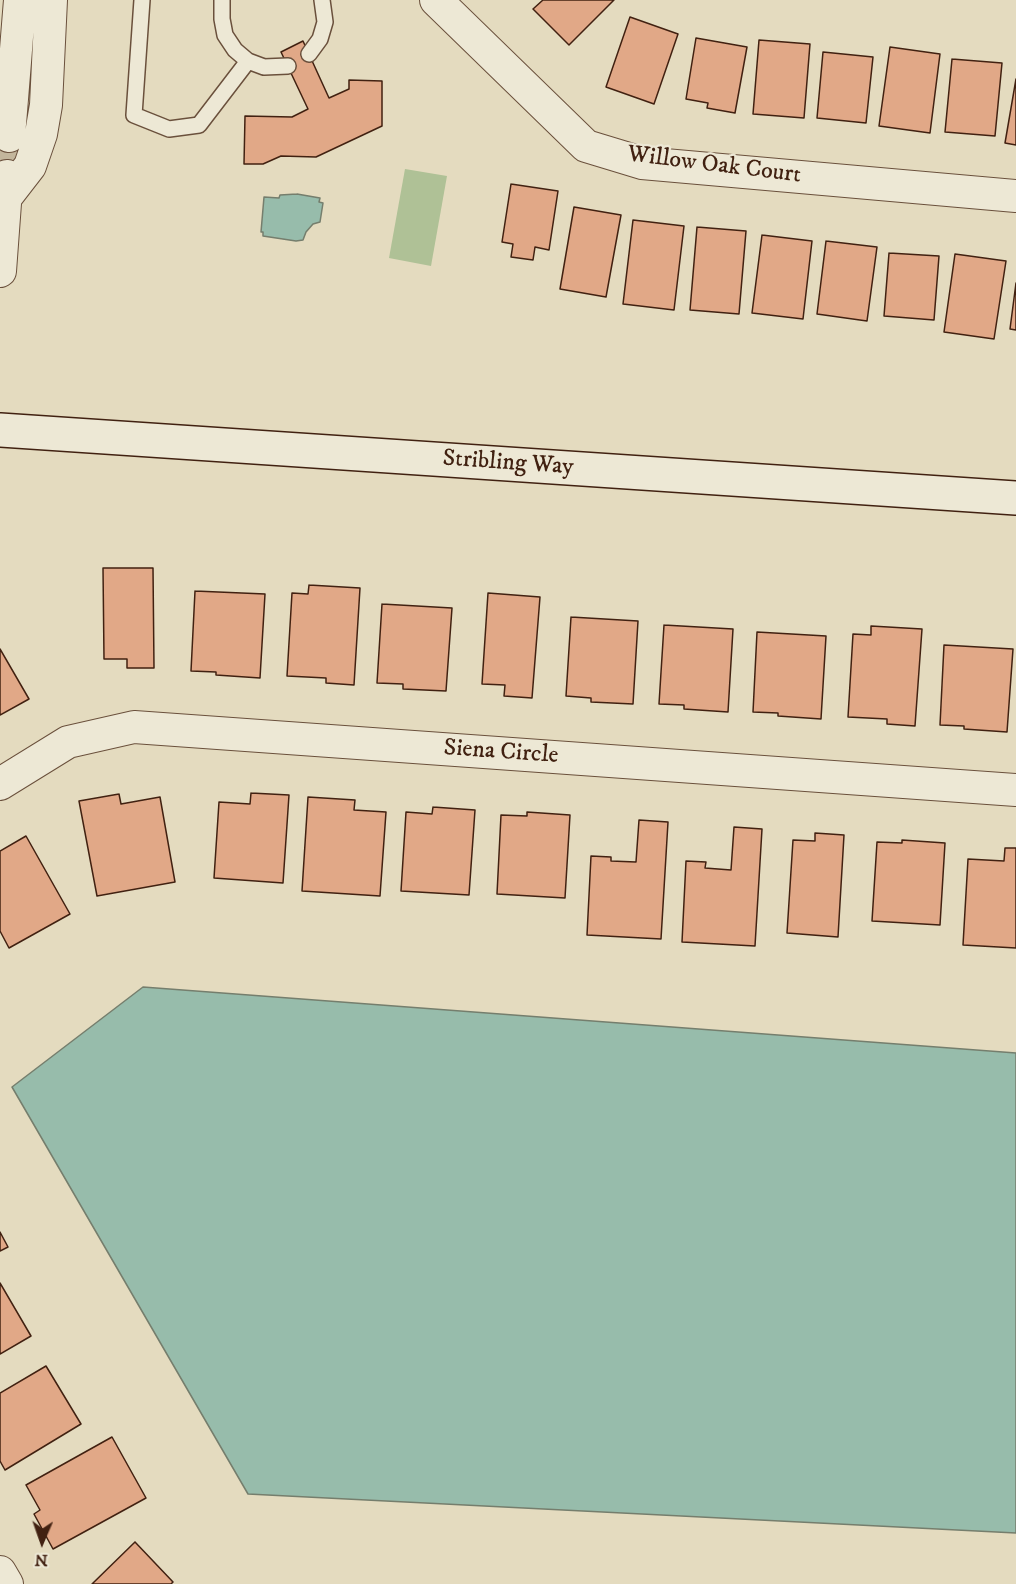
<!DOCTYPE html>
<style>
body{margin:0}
#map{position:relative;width:1016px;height:1584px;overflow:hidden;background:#e4dbbf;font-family:"IM FELL DW Pica",serif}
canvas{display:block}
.north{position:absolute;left:12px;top:1512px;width:60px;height:60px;-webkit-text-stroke:4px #ede8d5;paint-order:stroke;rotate:182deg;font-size:16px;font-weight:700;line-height:24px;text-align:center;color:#412111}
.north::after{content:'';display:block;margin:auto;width:21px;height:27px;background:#412111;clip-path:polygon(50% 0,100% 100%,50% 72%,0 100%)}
</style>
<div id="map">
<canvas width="1016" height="1584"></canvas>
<div class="north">N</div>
</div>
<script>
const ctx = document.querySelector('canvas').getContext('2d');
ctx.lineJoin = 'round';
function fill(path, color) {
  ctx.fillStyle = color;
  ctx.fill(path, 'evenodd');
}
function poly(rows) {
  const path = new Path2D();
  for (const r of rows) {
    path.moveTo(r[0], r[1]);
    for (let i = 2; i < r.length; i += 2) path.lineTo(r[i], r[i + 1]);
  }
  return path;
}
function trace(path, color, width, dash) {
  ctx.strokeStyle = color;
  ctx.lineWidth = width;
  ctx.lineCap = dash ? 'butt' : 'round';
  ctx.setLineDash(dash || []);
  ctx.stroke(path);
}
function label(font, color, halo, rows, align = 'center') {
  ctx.font = font + ' "IM FELL DW Pica",serif';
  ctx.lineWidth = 4.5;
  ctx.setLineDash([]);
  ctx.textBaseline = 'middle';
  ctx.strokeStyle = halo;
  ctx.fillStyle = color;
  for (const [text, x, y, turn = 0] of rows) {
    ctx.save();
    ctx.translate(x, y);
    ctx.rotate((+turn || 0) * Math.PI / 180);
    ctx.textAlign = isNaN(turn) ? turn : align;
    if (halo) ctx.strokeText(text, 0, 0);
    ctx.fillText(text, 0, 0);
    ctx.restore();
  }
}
fill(poly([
 [405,169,447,176,431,266,389,258]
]), '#afc196');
const water = poly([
 [297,194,320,198,319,202,323,203,320,222,313,224,306,232,303,240,296,241,263,236,263,232,261,232,264,197,279,198,280,195,297,194],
 [143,987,1016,1053,1016,1533,248,1494,12,1087,143,987]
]);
fill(water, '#97bcab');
trace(water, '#757e6d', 1.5);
const building = poly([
 [543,0,614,0,569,45,533,9,543,0],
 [630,17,678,34,654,104,606,87,630,17],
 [696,38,747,47,735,113,707,108,708,103,686,99,696,38],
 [759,40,810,44,804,118,753,114,759,40],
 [303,41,329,98,349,89,349,80,382,81,382,126,316,157,281,156,263,164,244,164,245,116,292,117,308,109,281,52,303,41],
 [890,47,940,54,930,133,879,126,890,47],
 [823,52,873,57,866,123,817,118,823,52],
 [952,59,1002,63,995,136,945,132,952,59],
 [1016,79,1016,145,1005,143,1016,79],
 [0,136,21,137,19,165,0,163,0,136],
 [511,184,558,191,549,250,535,247,533,260,511,257,513,244,502,242,511,184],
 [574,207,621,215,606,297,560,289,574,207],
 [633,220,684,226,674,310,623,304,633,220],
 [697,227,746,231,739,314,690,310,697,227],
 [762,235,812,241,803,319,752,313,762,235],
 [826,241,877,247,867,321,817,314,826,241],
 [889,253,939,256,934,320,884,316,889,253],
 [955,254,1006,261,994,339,944,332,955,254],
 [1016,283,1016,330,1010,329,1016,283],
 [103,568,153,568,154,668,127,668,127,659,104,659,103,568],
 [309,585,360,588,354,685,326,683,326,678,287,676,292,593,308,594,309,585],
 [195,591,265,594,260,678,216,675,216,672,191,671,195,591],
 [488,593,540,597,532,698,504,696,505,685,482,684,488,593],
 [382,604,452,608,446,691,403,689,403,684,377,683,382,604],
 [571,617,638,621,633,704,591,702,591,698,566,696,571,617],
 [664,625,733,629,728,712,684,709,684,705,659,704,664,625],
 [871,626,922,629,915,726,887,724,887,719,848,717,853,634,871,635,871,626],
 [757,632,826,636,821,719,778,716,778,713,753,712,757,632],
 [944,645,1013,649,1007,732,964,729,964,726,940,725,944,645],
 [0,649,29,699,0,715,0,649],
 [251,793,289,795,283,883,214,878,219,802,250,804,251,793],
 [119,794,121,804,160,797,175,882,97,896,79,801,119,794],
 [308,797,355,800,354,810,386,812,380,896,302,891,308,797],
 [433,807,475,810,469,895,401,891,406,812,432,814,433,807],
 [527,812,570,815,565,898,497,894,501,815,527,816,527,812],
 [639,820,668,822,661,939,587,935,591,856,611,857,611,861,636,862,639,820],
 [734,827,762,829,755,946,682,942,686,861,706,862,705,868,731,870,734,827],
 [815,833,844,835,838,937,787,933,793,840,815,841,815,833],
 [26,836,70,914,9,948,0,931,0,851,26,836],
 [902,840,945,843,940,925,872,921,877,842,902,843,902,840],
 [1005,848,1016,848,1016,948,963,945,968,859,1004,861,1005,848],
 [0,1232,8,1247,0,1251,0,1232],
 [0,1283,31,1336,0,1354,0,1283],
 [46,1366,81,1424,5,1470,0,1461,0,1393,46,1366],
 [112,1437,146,1498,53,1549,34,1514,40,1510,26,1485,112,1437],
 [135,1542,173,1582,171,1584,92,1584,135,1542]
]);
fill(building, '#e1a887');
trace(building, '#412111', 1.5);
trace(poly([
 [7,164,9,136]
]), '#c3b69c', 32, [32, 16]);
const lane = poly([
 [142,0,134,115,169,129,199,125,248,61],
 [222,0,222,19,225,35,235,50,248,61,264,67,288,66],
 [309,54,320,39,325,22,322,0]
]);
const street = poly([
 [436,0,586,146,642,163,1016,196],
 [9,136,20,0],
 [6,197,30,166,41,134,46,105,51,0],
 [0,271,7,176],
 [0,784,68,742,134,727,1016,790],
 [0,1572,7,1584]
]);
const secondary = poly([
 [0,430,1016,498]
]);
trace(lane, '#6a503c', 18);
trace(street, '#6a503c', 34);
trace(secondary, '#412111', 36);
trace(lane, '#ede8d5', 15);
trace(street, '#ede8d5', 32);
trace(secondary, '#ede8d5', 33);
label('24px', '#412111', '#ede8d5', [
 ["Willow Oak Court",714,166,7],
 ["Stribling Way",508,464,4],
 ["Siena Circle",501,753,4]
]);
</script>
